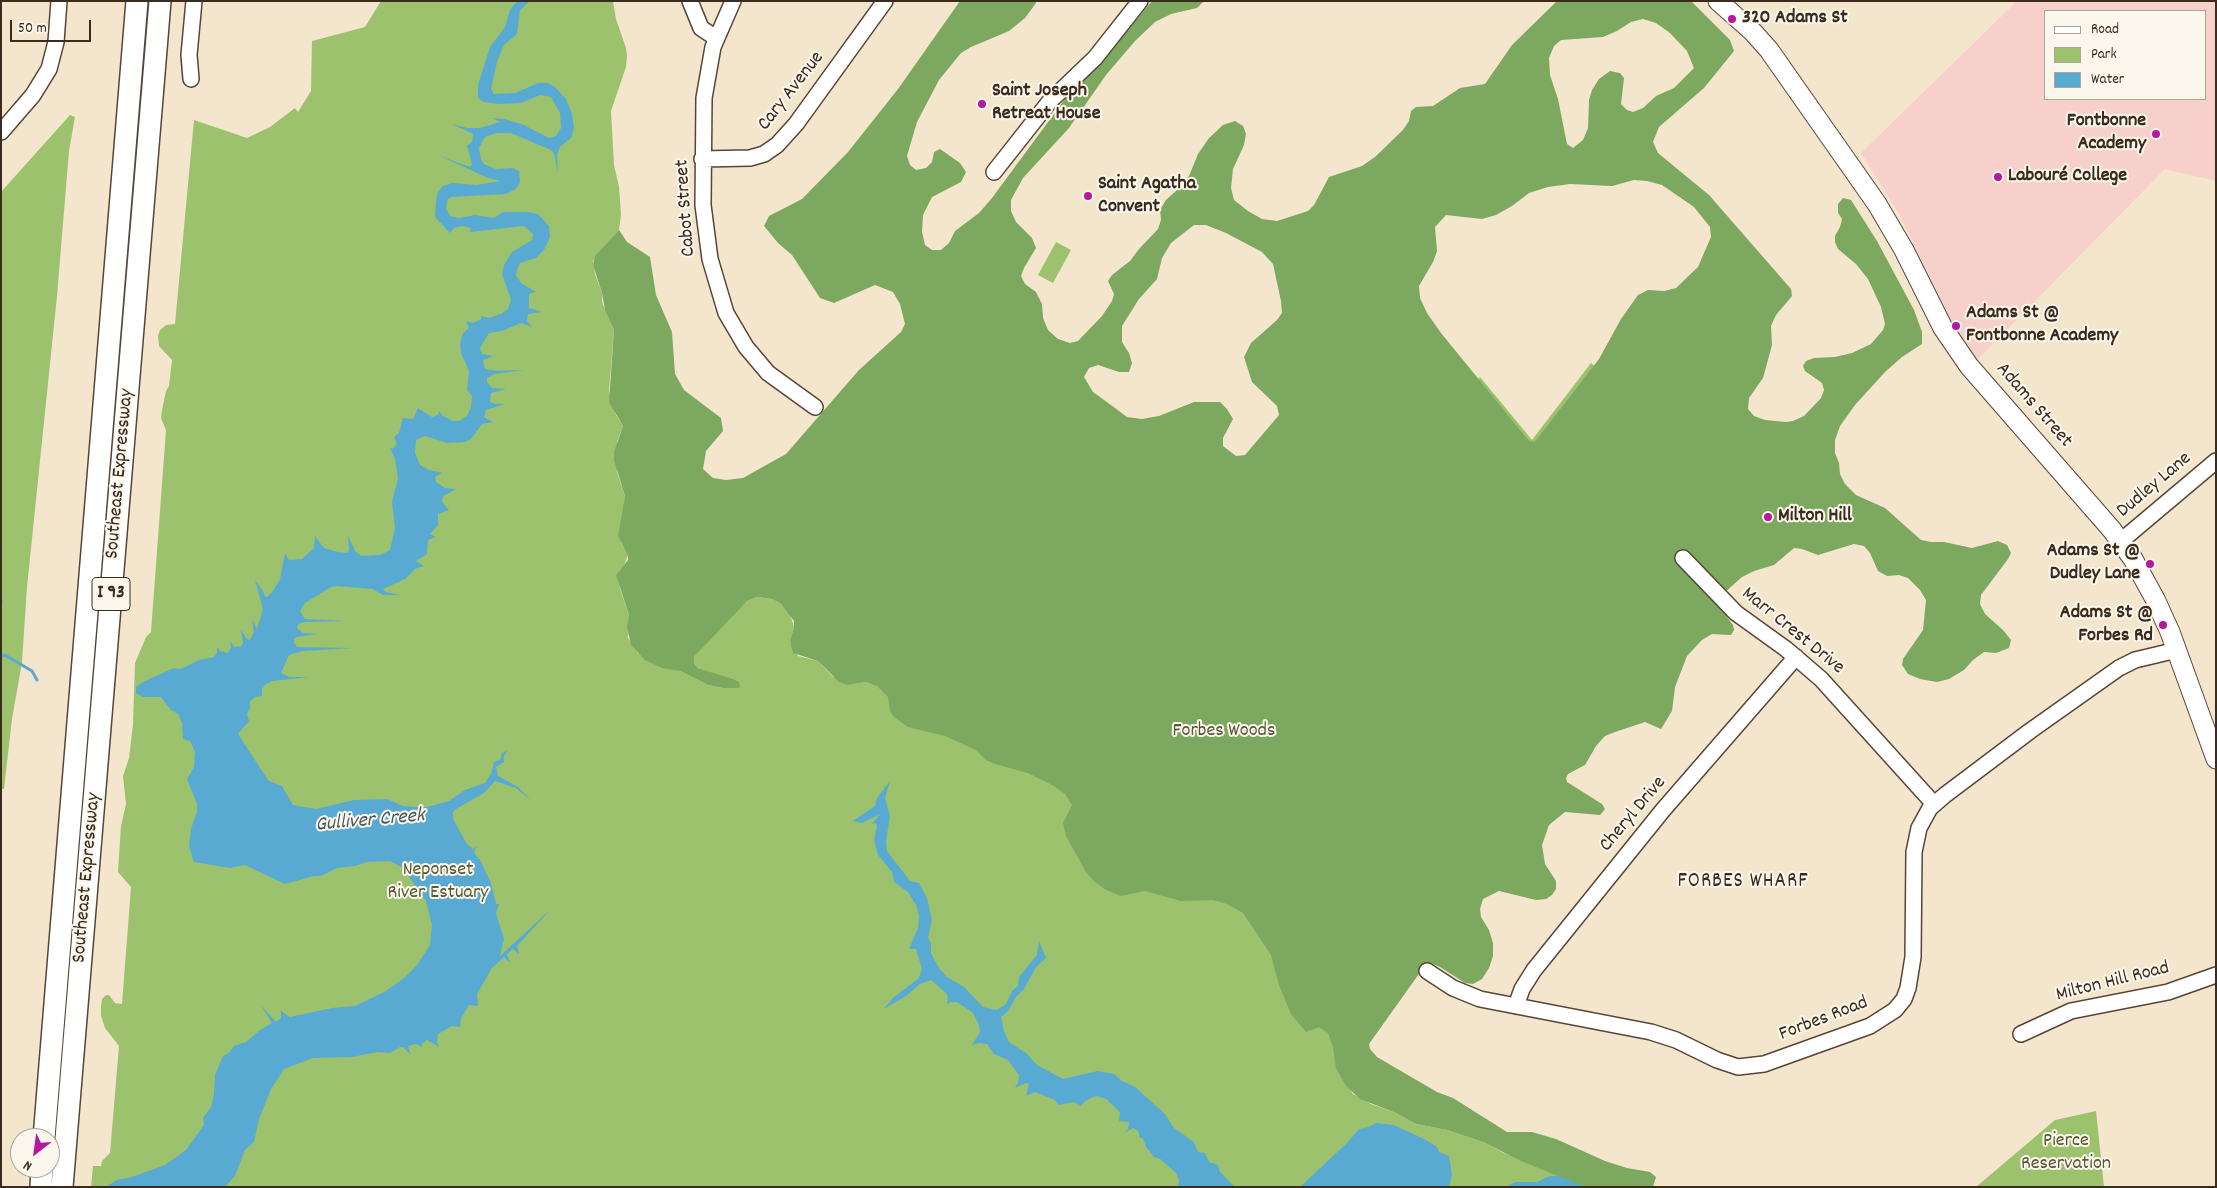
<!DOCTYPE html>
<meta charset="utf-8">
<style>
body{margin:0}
#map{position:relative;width:2217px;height:1188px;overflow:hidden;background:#f4e6cd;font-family:Dekko,sans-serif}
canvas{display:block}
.frame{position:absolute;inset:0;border:2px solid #3b2a1e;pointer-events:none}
.legend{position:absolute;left:2044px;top:10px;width:162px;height:90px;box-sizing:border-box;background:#fbf7ec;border:1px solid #aea59a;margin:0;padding:6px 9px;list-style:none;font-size:15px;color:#3b2a1e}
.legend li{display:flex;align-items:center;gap:10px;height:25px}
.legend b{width:25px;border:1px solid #aea59a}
.north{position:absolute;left:10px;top:1128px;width:50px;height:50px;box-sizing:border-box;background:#fbf7ec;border:1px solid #aea59a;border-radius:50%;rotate:210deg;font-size:14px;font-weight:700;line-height:20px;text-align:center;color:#3b2a1e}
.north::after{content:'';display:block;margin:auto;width:18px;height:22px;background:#b5179e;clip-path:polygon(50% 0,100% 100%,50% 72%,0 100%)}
.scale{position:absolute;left:10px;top:20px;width:81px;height:22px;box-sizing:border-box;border:2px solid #3b2a1e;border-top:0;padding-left:6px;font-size:15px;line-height:18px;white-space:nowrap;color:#3b2a1e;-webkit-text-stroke:4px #fbf7ec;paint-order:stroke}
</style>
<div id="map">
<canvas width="2217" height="1188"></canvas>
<div class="frame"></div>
<ul class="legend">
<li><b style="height:6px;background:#fff"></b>Road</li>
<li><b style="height:14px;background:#9cc26d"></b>Park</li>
<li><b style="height:14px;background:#58aad3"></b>Water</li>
</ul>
<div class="north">N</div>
<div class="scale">50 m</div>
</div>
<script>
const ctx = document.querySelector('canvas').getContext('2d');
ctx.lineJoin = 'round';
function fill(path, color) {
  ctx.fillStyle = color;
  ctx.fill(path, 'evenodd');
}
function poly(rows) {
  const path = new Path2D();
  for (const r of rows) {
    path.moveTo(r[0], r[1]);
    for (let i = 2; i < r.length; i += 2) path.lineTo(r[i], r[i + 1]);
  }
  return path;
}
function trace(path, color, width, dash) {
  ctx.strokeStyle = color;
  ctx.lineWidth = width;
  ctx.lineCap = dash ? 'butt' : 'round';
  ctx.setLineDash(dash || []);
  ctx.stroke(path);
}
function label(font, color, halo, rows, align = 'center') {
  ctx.font = font + ' Dekko,sans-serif';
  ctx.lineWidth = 4;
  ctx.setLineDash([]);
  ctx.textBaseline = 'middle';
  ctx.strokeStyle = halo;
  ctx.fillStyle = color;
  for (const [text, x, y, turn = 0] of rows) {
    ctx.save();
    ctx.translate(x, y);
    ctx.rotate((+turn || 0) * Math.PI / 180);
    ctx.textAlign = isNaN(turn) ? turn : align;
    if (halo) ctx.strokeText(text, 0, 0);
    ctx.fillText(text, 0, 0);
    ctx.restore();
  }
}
fill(poly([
 [2017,1,2216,1,2216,181,2165,169,1977,360,1952,322,1899,214,1861,153],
 [2046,11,2206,11,2206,99,2046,99]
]), '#f7d0cb');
fill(poly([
 [381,1,613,1,616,19,626,48,627,56,626,67,611,111,614,165,619,187,621,214,619,230,599,252,593,261,595,274,602,293,602,302,614,330,609,391,616,415,623,426,617,442,617,472,625,496,621,543,628,555,624,566,619,571,620,589,629,615,628,638,638,653,654,664,680,671,708,685,723,688,738,688,722,676,698,668,694,663,694,657,738,609,747,601,757,597,772,599,781,604,790,614,794,627,790,642,798,656,818,661,832,676,852,684,866,682,878,687,1310,582,1480,377,1532,440,1591,363,1655,420,1336,1069,1353,1094,1371,1104,1396,1113,1416,1124,1447,1130,1483,1142,1504,1153,1594,1187,91,1187,93,1166,101,1166,102,1161,110,1153,119,1046,105,1028,101,1016,101,1006,102,999,106,995,109,995,115,1003,122,1004,131,887,118,872,121,826,126,804,123,776,129,758,133,724,135,663,146,637,151,632,166,430,161,418,162,410,166,391,169,386,172,360,159,346,158,336,160,330,166,325,175,324,194,120,247,138,270,127,295,108,298,112,311,91,312,41,365,27],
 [70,115,75,117,69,151,57,296,27,587,22,662,12,719,4,789,1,789,1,192],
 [1056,242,1071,250,1053,283,1038,275],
 [2096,1111,2104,1187,1976,1187,2055,1120]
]), '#9cc26d');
fill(poly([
 [960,1,1036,1,1036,3,1025,18,1009,31,971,47,961,53,939,80,917,122,907,156,910,165,916,170,926,168,932,162,934,152,940,149,960,163,966,172,961,182,932,197,923,215,922,232,925,245,932,250,941,250,949,243,955,231,979,213,992,198,1065,99,1100,63,1152,1,1204,1,1197,8,1171,14,1155,22,1135,41,1106,75,1069,128,1023,178,1011,200,1011,211,1016,222,1032,238,1036,248,1024,268,1021,276,1025,284,1036,292,1042,304,1043,318,1048,330,1058,339,1070,343,1078,341,1102,316,1112,301,1114,294,1108,281,1112,275,1130,261,1139,249,1158,229,1161,220,1160,210,1166,200,1177,190,1189,176,1198,154,1209,138,1223,125,1235,121,1243,126,1246,134,1244,145,1233,169,1231,188,1234,200,1248,211,1262,219,1277,221,1308,211,1314,205,1329,177,1362,166,1375,157,1403,130,1409,121,1411,111,1416,107,1433,106,1460,88,1485,84,1512,45,1557,1,1691,1,1730,40,1734,51,1704,88,1659,127,1653,142,1658,153,1709,195,1791,289,1792,296,1776,315,1771,326,1772,345,1763,378,1749,398,1748,409,1754,416,1765,420,1786,422,1793,421,1804,416,1821,398,1824,390,1822,383,1805,371,1803,366,1806,361,1814,358,1835,357,1852,353,1871,344,1883,330,1885,324,1881,307,1868,279,1856,264,1838,249,1835,242,1835,236,1840,227,1842,219,1838,213,1838,204,1843,198,1851,200,1877,241,1914,310,1922,332,1922,344,1902,357,1885,372,1855,405,1840,426,1835,440,1835,453,1839,463,1840,474,1845,484,1856,495,1885,508,1921,540,1931,542,1944,542,1972,548,1998,541,2007,545,2011,553,2008,559,1981,595,1980,604,1985,614,2003,630,2011,640,2009,648,1996,653,1984,652,1973,660,1964,670,1949,679,1937,682,1920,679,1908,674,1902,665,1903,659,1923,630,1926,600,1920,590,1908,578,1899,575,1887,576,1878,571,1870,553,1864,546,1854,544,1818,555,1802,549,1794,548,1774,565,1754,571,1742,577,1723,594,1718,600,1719,606,1733,625,1734,630,1731,635,1712,634,1702,640,1687,656,1675,687,1672,711,1661,729,1645,722,1615,732,1605,736,1596,746,1585,765,1568,774,1566,778,1567,782,1602,804,1605,809,1600,815,1565,812,1549,825,1542,845,1545,864,1556,881,1556,889,1552,895,1546,899,1536,900,1499,891,1483,899,1480,909,1481,917,1489,930,1493,943,1493,956,1489,968,1482,979,1473,984,1465,983,1440,967,1430,963,1426,964,1369,1044,1370,1049,1377,1057,1437,1092,1453,1098,1507,1132,1532,1132,1556,1139,1605,1161,1627,1168,1650,1172,1656,1177,1653,1187,1585,1187,1521,1161,1483,1142,1447,1130,1416,1124,1396,1113,1360,1099,1347,1087,1336,1069,1333,1047,1328,1033,1319,1027,1306,1032,1291,1014,1279,985,1271,955,1243,913,1227,904,1213,900,1181,901,1145,891,1121,896,1106,890,1095,882,1086,872,1066,836,1063,823,1072,805,1065,794,1054,786,1028,773,995,764,986,760,976,750,945,736,908,727,894,717,890,711,888,697,878,687,866,682,847,685,839,682,818,661,793,653,790,641,794,627,794,621,781,604,772,599,757,597,747,601,694,657,694,663,698,668,733,679,739,682,740,687,738,688,723,688,708,685,680,671,662,668,645,660,631,645,627,627,629,615,616,575,628,560,628,556,618,536,625,496,614,460,614,452,623,426,609,402,614,330,605,310,602,293,593,265,595,256,619,230,627,242,650,257,656,295,672,332,675,374,684,390,721,418,723,431,706,451,703,469,713,478,726,480,743,478,786,454,859,370,901,332,905,324,900,304,893,292,875,285,834,303,820,298,792,255,778,243,764,226,769,216,802,199,848,152,898,89],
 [1643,19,1656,23,1670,33,1687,51,1694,68,1674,88,1656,96,1643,108,1633,112,1627,110,1621,104,1624,78,1620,73,1610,71,1599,79,1592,90,1589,100,1588,128,1583,140,1573,148,1567,144,1558,99,1550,75,1549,58,1554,46,1561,40,1603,37,1617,31,1631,22],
 [1634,180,1647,181,1662,185,1694,207,1710,227,1711,237,1704,253,1698,267,1676,288,1664,291,1648,290,1638,295,1621,319,1599,359,1538,438,1534,442,1529,441,1441,333,1427,313,1420,298,1419,286,1433,262,1437,251,1435,227,1446,215,1482,219,1496,215,1512,206,1529,193,1548,187,1570,184,1612,186],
 [1194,225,1206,225,1226,233,1262,252,1273,264,1281,301,1282,313,1277,320,1251,343,1244,357,1252,382,1277,406,1279,415,1245,455,1236,456,1223,446,1223,438,1233,419,1227,409,1220,402,1194,402,1159,416,1142,419,1127,417,1111,405,1093,392,1084,377,1089,368,1098,365,1119,372,1129,372,1132,363,1129,353,1122,342,1122,326,1139,299,1157,279,1162,258,1171,243]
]), '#7da860');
fill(poly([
 [517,1,530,1,520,10,517,34,503,46,497,62,491,89,494,94,515,93,538,83,548,83,554,86,566,99,572,114,574,128,571,138,560,147,557,155,558,173,554,153,551,150,511,133,497,133,485,137,479,148,481,159,484,164,496,169,513,168,519,171,520,182,516,189,506,194,451,197,448,199,446,208,450,216,459,218,475,215,494,218,503,212,528,212,538,214,549,226,550,237,544,250,536,258,520,263,517,270,516,275,521,283,536,292,529,294,529,308,542,312,528,314,527,321,532,327,521,323,502,331,489,333,480,348,482,354,493,356,483,360,485,369,497,371,524,370,494,374,487,378,487,382,492,388,506,389,491,393,490,402,495,404,505,404,486,410,484,417,493,422,482,424,471,439,465,442,447,443,425,436,416,440,415,453,420,465,429,470,443,473,435,477,436,482,445,488,456,489,443,496,442,502,449,510,438,514,438,525,430,534,436,537,428,540,427,554,416,561,424,566,415,569,405,579,383,589,386,592,400,595,383,595,373,589,337,586,331,587,305,603,300,611,305,619,346,621,305,622,298,624,297,628,303,633,317,634,296,637,294,639,294,643,297,647,353,648,303,651,289,655,281,673,289,677,309,677,272,681,265,685,262,689,262,696,255,697,250,701,250,708,247,714,249,721,238,734,266,777,269,781,282,786,293,805,316,809,354,800,387,799,403,806,417,807,427,807,449,801,465,790,485,783,491,774,494,762,500,760,502,753,508,750,504,756,504,762,496,767,498,776,518,787,531,800,516,788,495,781,484,793,456,809,453,812,453,819,467,844,473,849,477,846,474,851,475,854,480,860,491,883,496,904,499,904,496,913,504,939,500,956,550,910,517,946,519,954,513,949,507,954,510,963,504,957,492,968,477,994,478,1006,469,1005,461,1018,460,1027,452,1026,438,1034,437,1042,439,1047,427,1040,422,1044,422,1047,416,1044,408,1046,411,1055,403,1047,400,1047,390,1053,378,1052,352,1057,313,1058,284,1069,271,1089,259,1119,254,1142,245,1150,235,1176,225,1187,106,1187,117,1180,132,1177,165,1165,186,1150,204,1125,203,1118,211,1107,214,1094,215,1075,223,1056,229,1053,234,1046,246,1042,260,1030,272,1023,261,1005,276,1022,281,1018,281,1011,290,1017,332,1008,355,1006,386,991,404,978,417,965,430,945,432,925,426,901,403,868,390,861,367,862,355,866,337,868,321,876,314,876,285,884,245,865,230,868,194,862,189,846,191,829,197,811,197,804,187,779,194,767,195,752,190,741,183,739,182,723,178,714,171,710,161,697,143,697,136,693,136,687,143,682,174,668,181,669,199,660,214,657,217,653,217,647,220,651,228,653,231,647,230,640,234,647,241,646,243,643,241,630,247,639,250,640,254,632,252,619,257,629,263,609,255,580,263,591,265,597,267,597,273,591,280,579,285,553,289,560,302,559,314,548,315,536,324,548,338,552,347,553,349,550,348,535,355,551,361,556,380,555,390,550,395,528,392,502,398,478,395,459,390,448,393,449,397,444,394,437,399,433,403,418,413,419,418,408,432,417,438,415,439,411,443,416,453,421,459,421,467,416,471,407,472,396,467,390,469,371,461,353,460,344,463,333,469,328,466,321,473,323,481,319,481,316,489,318,501,314,508,309,511,300,502,274,504,265,512,252,532,240,533,234,524,226,470,232,471,228,462,226,454,228,450,233,435,217,436,200,438,192,443,186,452,183,476,185,501,181,488,178,440,156,470,167,472,164,467,146,472,142,473,134,452,124,467,128,480,128,500,122,493,118,504,119,524,125,549,138,556,136,561,128,560,113,551,97,540,95,521,103,498,104,484,102,478,98,478,85,490,47,505,27,510,10],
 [890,781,885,798,890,816,886,841,887,851,910,881,919,883,927,898,932,920,928,938,931,943,931,953,939,968,947,977,964,987,983,1007,997,1010,1006,1004,1012,991,1018,986,1019,977,1037,955,1039,941,1046,958,1036,967,1024,989,1016,997,1008,1011,1001,1017,1004,1031,1009,1042,1026,1053,1037,1065,1063,1079,1098,1071,1114,1074,1122,1081,1135,1087,1165,1114,1174,1128,1194,1142,1198,1152,1205,1153,1209,1162,1218,1165,1220,1172,1235,1187,1178,1187,1179,1180,1176,1173,1160,1159,1154,1157,1146,1147,1143,1138,1140,1138,1138,1131,1133,1128,1124,1133,1128,1129,1129,1122,1119,1121,1120,1112,1106,1099,1097,1096,1093,1097,1084,1102,1081,1106,1074,1102,1058,1105,1055,1100,1035,1092,1026,1096,1029,1084,1026,1083,1015,1088,1018,1083,1019,1075,1008,1060,994,1054,987,1044,979,1043,972,1045,980,1032,979,1025,973,1013,957,1002,951,1002,947,1004,948,997,946,993,931,980,920,984,906,996,884,1009,893,998,919,978,922,969,916,949,909,949,918,928,919,916,916,905,908,892,894,882,892,872,878,855,874,840,877,826,876,823,872,824,880,814,862,823,853,821,875,806,877,798],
 [1376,1123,1394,1125,1424,1139,1437,1147,1439,1152,1449,1156,1452,1175,1449,1187,1300,1187,1347,1143,1359,1129,1369,1127],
 [1550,1176,1559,1176,1585,1187,1506,1187,1515,1182,1537,1182]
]), '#58aad3');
trace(poly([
 [1,600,1,602],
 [1,656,5,655,32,671,37,680]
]), '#58aad3', 3);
const minor = poly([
 [690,1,701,28,716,38],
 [733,1,713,47,704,98,703,205,710,259,726,313,746,347,768,373,815,407],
 [191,79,189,55,194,1],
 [1,132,33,95,49,69,56,42,59,1],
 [702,159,750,158,764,154,777,145,796,124,885,1],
 [994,172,1050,101,1095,58,1140,1],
 [2121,541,2216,461],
 [1683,558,1736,613,1786,649,1821,679,1934,804],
 [1427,971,1453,988,1480,999,1651,1032,1676,1040,1717,1060,1738,1067,1764,1064,1870,1026,1895,1010,1904,999,1908,988,1913,957,1914,852,1919,828,1930,808,1945,795,2030,731,2119,668,2135,660,2177,650],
 [1516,1006,1522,989,1534,970,1663,810,1796,657],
 [2021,1034,2071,1011,2168,992,2216,975]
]);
const major = poly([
 [1718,1,1753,32,1769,50,1877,204,1904,250,1943,328,1969,366,2112,530,2133,559,2155,599,2170,632,2216,759]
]);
const highway = poly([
 [44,1138,137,1],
 [41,1187,42,1168],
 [62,1187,160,1]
]);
trace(minor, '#574638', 18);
trace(major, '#574638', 21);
trace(highway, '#574638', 24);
trace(minor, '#fff', 15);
trace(major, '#fff', 19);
trace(highway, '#fff', 21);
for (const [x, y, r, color] of [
 [1732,19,5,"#b5179e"],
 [982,104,5,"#b5179e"],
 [2156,134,5,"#b5179e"],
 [1998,177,5,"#b5179e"],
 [1088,196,5,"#b5179e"],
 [1956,326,5,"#b5179e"],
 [1768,517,5,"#b5179e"],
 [2150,564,5,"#b5179e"],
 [2163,625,5,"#b5179e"]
]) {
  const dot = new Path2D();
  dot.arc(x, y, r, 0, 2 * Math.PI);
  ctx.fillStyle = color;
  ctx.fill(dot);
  trace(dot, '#fbf7ec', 2);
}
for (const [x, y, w] of [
 [111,594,38]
]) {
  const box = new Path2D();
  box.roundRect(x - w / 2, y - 16.5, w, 33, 4);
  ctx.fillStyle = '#fbf7ec';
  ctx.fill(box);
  trace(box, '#3b2a1e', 1);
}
label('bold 19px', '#3b2a1e', null, [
 ["I 93",111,594]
]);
label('bold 20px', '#3b2a1e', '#fbf7ec', [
 ["320 Adams St",1742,19],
 ["Saint Joseph",992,92],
 ["Retreat House",992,115],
 ["Fontbonne",2146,122,"right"],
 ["Academy",2146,145,"right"],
 ["Labouré College",2008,177],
 ["Saint Agatha",1098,185],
 ["Convent",1098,208],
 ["Adams St @",1966,314],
 ["Fontbonne Academy",1966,337],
 ["Milton Hill",1778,517],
 ["Adams St @",2140,552,"right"],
 ["Dudley Lane",2140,575,"right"],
 ["Adams St @",2153,614,"right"],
 ["Forbes Rd",2153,637,"right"]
], 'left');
label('20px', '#3b2a1e', '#fbf7ec', [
 ["Cary Avenue",792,92,-52],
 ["Cabot Street",687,208,-94],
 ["Adams Street",2033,406,49],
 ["Southeast Expressway",121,474,-85],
 ["Dudley Lane",2155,486,-40],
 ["Marr Crest Drive",1792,632,39],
 ["Cheryl Drive",1634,815,-50],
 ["Southeast Expressway",88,878,-85],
 ["Milton Hill Road",2113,983,-14],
 ["Forbes Road",1824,1020,-21]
]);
label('20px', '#585836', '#fbf7ec', [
 ["Forbes Woods",1224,732],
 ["Neponset",438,871],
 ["River Estuary",438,894],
 ["Pierce",2066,1142],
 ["Reservation",2066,1165]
]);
label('italic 21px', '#45575d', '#fbf7ec', [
 ["Gulliver Creek",370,822,-5]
]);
ctx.letterSpacing = '1px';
label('21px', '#3b2a1e', '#fbf7ec', [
 ["FORBES WHARF",1743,883]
]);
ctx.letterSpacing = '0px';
</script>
